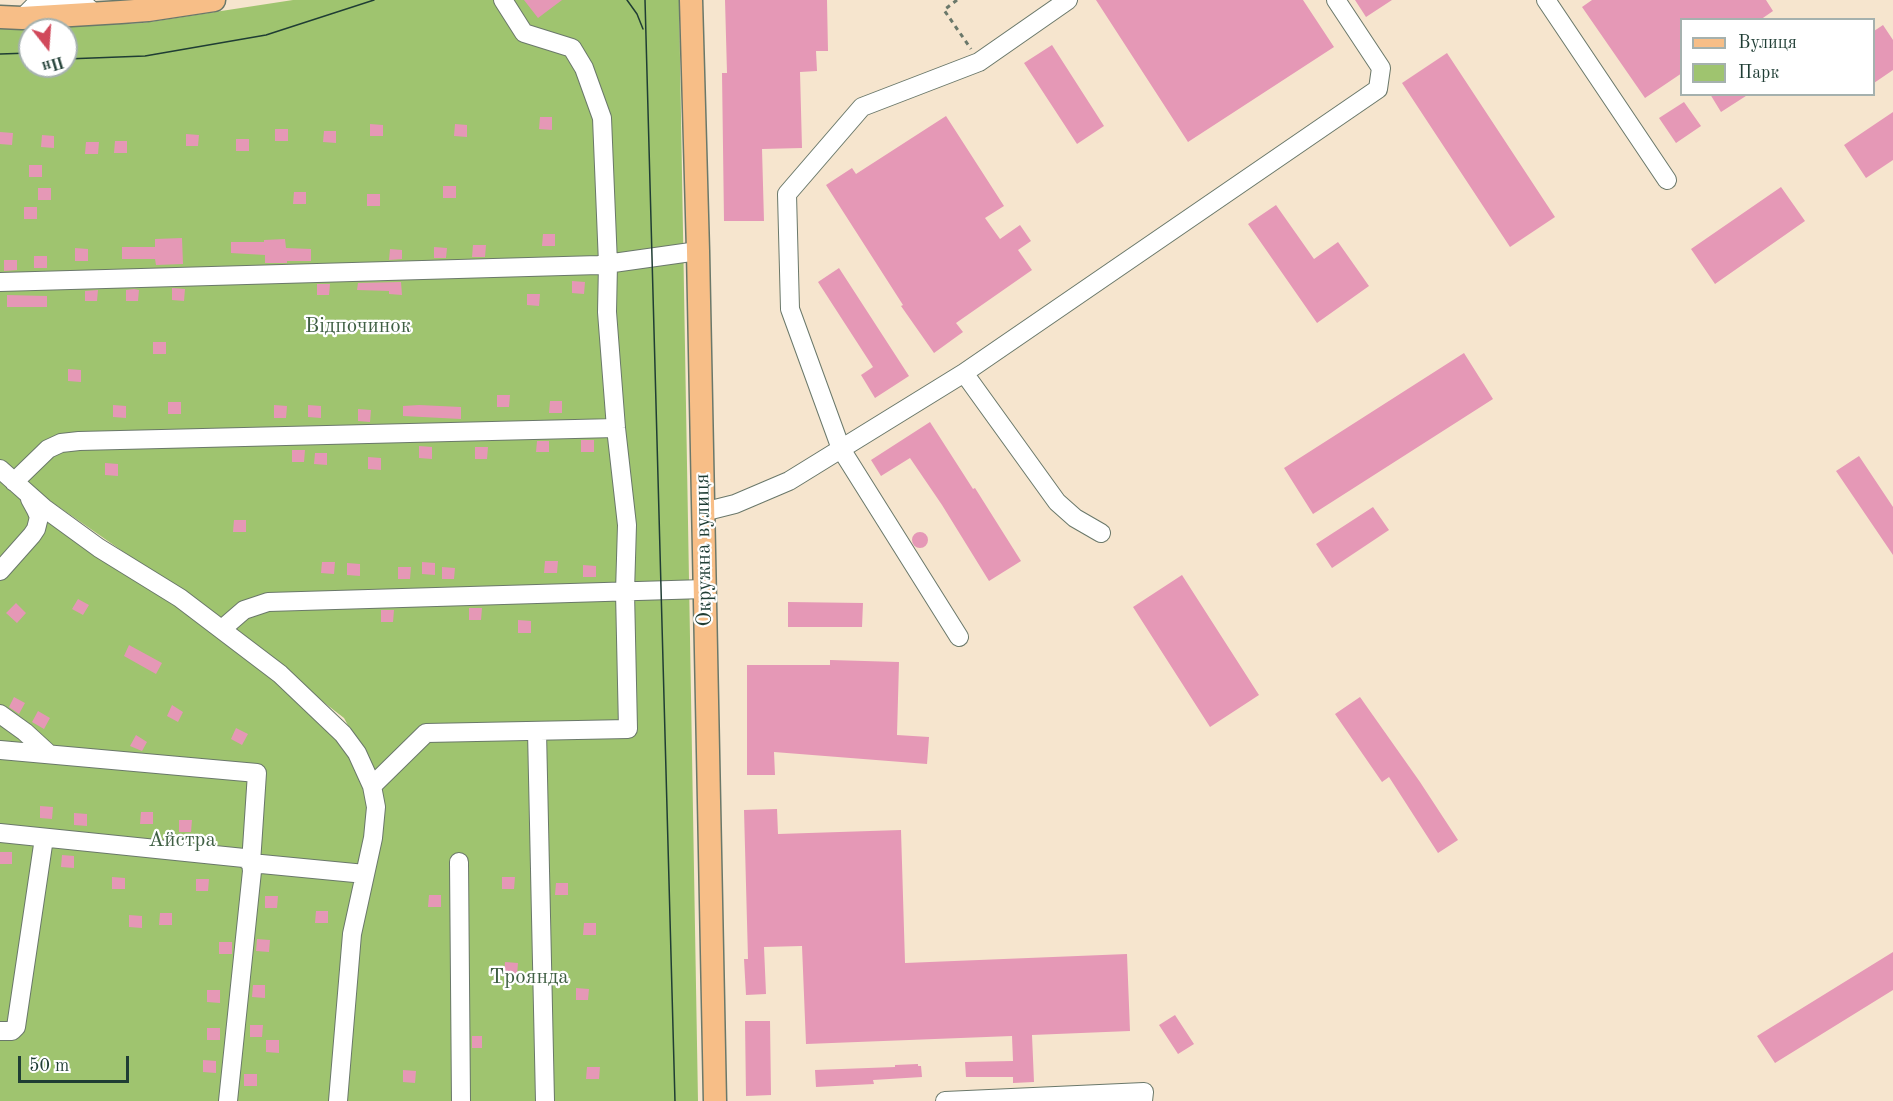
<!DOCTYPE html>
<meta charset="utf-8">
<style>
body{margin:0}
#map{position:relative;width:1893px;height:1101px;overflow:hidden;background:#f6e5ce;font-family:"Old Standard TT",serif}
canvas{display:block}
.legend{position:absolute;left:1680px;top:18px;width:195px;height:78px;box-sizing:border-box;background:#fff;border:2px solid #a5b1ae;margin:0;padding:8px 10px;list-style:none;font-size:18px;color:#1f3d34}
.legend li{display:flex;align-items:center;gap:12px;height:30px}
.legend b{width:30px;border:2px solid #a5b1ae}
.north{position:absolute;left:18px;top:18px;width:60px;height:60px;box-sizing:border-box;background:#fff;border:2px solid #a5b1ae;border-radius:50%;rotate:163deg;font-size:16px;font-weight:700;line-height:24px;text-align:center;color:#1f3d34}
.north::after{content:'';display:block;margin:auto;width:21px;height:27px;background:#d1495b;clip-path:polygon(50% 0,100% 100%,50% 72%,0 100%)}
.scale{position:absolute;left:18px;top:1056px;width:111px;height:27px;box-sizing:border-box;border:3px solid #1f3d34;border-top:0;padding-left:8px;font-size:18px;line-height:21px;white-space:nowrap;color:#1f3d34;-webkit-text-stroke:4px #fff;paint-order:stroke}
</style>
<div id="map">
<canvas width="1893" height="1101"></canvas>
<ul class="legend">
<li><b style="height:8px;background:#f7be87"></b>Вулиця</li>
<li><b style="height:16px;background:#9fc46f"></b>Парк</li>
</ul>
<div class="north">Пн</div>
<div class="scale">50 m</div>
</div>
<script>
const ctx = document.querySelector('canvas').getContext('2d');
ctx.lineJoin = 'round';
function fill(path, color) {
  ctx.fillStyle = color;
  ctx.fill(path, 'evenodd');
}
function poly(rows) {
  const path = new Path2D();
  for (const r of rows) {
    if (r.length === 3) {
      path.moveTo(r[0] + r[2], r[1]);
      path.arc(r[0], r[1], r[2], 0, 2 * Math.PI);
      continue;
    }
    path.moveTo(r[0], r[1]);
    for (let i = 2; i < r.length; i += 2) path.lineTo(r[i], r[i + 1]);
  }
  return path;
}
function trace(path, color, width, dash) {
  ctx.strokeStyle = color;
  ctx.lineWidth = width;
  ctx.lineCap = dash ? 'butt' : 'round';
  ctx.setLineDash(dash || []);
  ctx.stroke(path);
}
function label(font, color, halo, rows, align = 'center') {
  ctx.font = font + ' "Old Standard TT",serif';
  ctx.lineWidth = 4.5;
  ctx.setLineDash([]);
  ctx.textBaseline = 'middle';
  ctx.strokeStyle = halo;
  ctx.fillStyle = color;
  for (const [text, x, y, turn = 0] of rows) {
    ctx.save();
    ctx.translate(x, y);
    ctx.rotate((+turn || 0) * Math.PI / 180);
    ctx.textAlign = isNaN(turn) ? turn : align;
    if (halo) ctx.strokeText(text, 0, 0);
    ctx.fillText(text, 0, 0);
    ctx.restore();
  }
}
fill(poly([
 [293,0,679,0,698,1101,344,1101,376,777,344,718,184,594,26,484,0,464,0,29,143,23],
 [30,30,66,30,66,66,30,66],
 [0,480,24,499,33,521,0,561],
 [46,516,175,601,272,672,338,734,371,792,333,1101,0,1101,0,578]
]), '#9fc46f');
fill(poly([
 [524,0,562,0,538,18],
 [725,0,827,0,828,51,816,51,817,71,800,72,802,148,762,149,764,221,724,221,722,73,727,73],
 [1096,0,1303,0,1334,47,1188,142],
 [1355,0,1392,0,1366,17],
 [1592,0,1766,0,1773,11,1760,20,1682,20,1682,73,1645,98,1582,7],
 [1883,25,1893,40,1893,70,1874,83,1874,31],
 [1052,45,1104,126,1077,144,1024,63],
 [1447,53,1555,217,1510,247,1402,83],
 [1710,94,1749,94,1721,112],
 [1684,102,1701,126,1676,143,1659,118],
 [1893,112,1893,160,1866,178,1844,145],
 [946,116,1004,206,985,218,1000,239,1020,225,1031,241,1018,250,1032,270,956,323,963,332,934,353,901,306,903,305,826,185,852,168,856,174],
 [540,117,552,117,552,130,539,129],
 [370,124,383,125,383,136,370,136],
 [455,124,467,125,467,137,454,136],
 [275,129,288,129,288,141,275,141],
 [324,131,336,131,336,143,323,142],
 [0,132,13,133,12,145,0,144],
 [186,134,199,135,198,146,186,146],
 [42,135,54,136,54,148,41,147],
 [236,139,249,139,249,151,236,151],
 [115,141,127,141,127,153,114,153],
 [86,142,99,142,98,154,85,154],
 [29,165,42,165,42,177,29,177],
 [443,186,456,186,456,198,443,198],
 [1781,187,1805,221,1715,284,1691,249],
 [38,188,51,188,51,200,38,200],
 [294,192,306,192,306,204,293,204],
 [367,194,380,194,380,206,367,206],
 [1276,205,1314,259,1338,242,1369,286,1317,323,1248,224],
 [24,207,37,207,37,219,24,219],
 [543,234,555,234,555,246,542,246],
 [182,238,183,264,156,265,155,259,122,259,122,247,155,247,155,239],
 [285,239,286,248,311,249,311,261,287,261,287,263,265,263,265,255,231,253,231,242,264,242,264,240],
 [473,245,486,245,485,257,472,257],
 [434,247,447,248,446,258,434,258],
 [75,248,88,249,88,261,75,261],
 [390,249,402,250,402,259,389,260],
 [34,256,47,256,47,268,34,268],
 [4,260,17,260,17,270,4,271],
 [839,268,909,376,875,398,861,375,873,367,818,282],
 [572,281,585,282,584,294,572,293],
 [401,282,402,295,389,294,389,291,357,290,358,283],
 [317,284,330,284,329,295,317,295],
 [172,288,185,289,184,301,172,300],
 [134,289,139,290,138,301,126,301,126,290],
 [98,290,97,301,85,301,85,291],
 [527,294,540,294,539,306,527,305],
 [7,295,47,296,47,307,7,307],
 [153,342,166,342,166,354,153,354],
 [1464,353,1493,399,1313,514,1284,468],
 [68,369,81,370,81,382,68,381],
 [497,395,510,395,509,407,497,407],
 [550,401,562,401,562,413,549,413],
 [168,402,181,402,181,414,168,414],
 [113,405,126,406,126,418,113,417],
 [274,405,287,406,286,418,274,418],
 [308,405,321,406,321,418,308,417],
 [419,405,461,407,461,419,403,416,403,406],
 [358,409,371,410,370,422,358,421],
 [930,422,973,489,975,488,1021,561,989,581,942,505,910,458,881,476,871,460],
 [581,440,594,440,594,452,581,452],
 [537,441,549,441,549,452,536,452],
 [419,446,432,447,432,459,419,458],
 [475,447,488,447,487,459,475,459],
 [292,450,305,450,304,462,292,462],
 [315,453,327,453,327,465,314,464],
 [1859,456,1893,507,1893,555,1836,471],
 [368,457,381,458,381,470,368,469],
 [105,463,118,464,118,476,105,475],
 [1373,507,1389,530,1332,568,1316,544],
 [234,520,246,520,246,532,233,532],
 [920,540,8],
 [545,561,558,561,557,573,544,573],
 [322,562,335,562,334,574,321,573],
 [422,562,435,563,435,575,422,574],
 [347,563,360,564,360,576,347,575],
 [583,565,596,566,596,577,583,577],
 [398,567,411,567,410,579,398,579],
 [442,567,455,568,454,579,442,579],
 [1182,575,1259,695,1210,727,1133,607],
 [78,599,89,605,83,615,72,609],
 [788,602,863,603,862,627,788,627],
 [16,603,26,613,17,623,6,613],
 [469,608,482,608,481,620,469,620],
 [381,610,394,610,393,622,381,622],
 [518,620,531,621,531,633,518,633],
 [129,645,162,663,156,674,124,656],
 [830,660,899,662,897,735,929,737,927,764,774,752,775,775,747,775,747,665,830,665],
 [14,697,25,703,19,714,9,707],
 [1360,697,1420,782,1458,840,1438,853,1389,777,1382,782,1335,714],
 [172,705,183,712,178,722,167,716],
 [38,711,50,718,44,729,32,722],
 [236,728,248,734,242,745,231,739],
 [136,735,147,742,142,751,130,746],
 [40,806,53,807,52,819,40,818],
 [777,809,778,834,901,830,905,963,1127,954,1130,1031,1032,1035,1034,1082,1013,1083,1013,1077,966,1077,965,1062,1013,1061,1012,1036,806,1044,802,946,764,947,766,994,746,995,744,959,748,959,744,810],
 [141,812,153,812,153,824,140,824],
 [74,813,87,814,87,826,74,825],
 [179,820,192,820,191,832,179,832],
 [0,852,12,852,12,864,0,864],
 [62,855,74,856,74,868,61,867],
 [112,877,125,878,125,889,112,889],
 [502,877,515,877,514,889,502,889],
 [196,879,209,879,208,891,196,891],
 [556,883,568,883,568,895,555,895],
 [429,895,441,895,441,907,428,907],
 [265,896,278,896,277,908,265,908],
 [316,911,328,911,328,923,315,923],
 [160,913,172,913,172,925,159,925],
 [129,915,142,916,142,928,129,927],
 [584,923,596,923,596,935,583,935],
 [257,939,270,940,269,952,256,951],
 [219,942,232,942,232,954,219,954],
 [1893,952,1893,990,1775,1063,1757,1036],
 [505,962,518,963,517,975,504,974],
 [253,985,265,985,265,998,252,997],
 [576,988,589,989,588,1000,576,1000],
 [207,990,220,990,220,1003,207,1002],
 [1175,1015,1194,1044,1178,1054,1159,1025],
 [745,1021,770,1021,771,1095,746,1096],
 [250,1025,263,1025,262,1037,250,1037],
 [207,1028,220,1028,220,1040,207,1040],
 [472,1036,482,1036,482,1048,472,1048],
 [266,1040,279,1040,279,1053,266,1052],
 [203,1060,216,1061,216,1073,203,1072],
 [918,1064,918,1066,921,1066,922,1077,873,1080,874,1084,816,1087,815,1070,895,1067,895,1065],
 [587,1067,600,1067,599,1079,586,1079],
 [403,1070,416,1071,415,1083,403,1082],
 [244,1074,257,1074,257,1086,244,1086]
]), '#e598b6');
const minor = poly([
 [1546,0,1667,180],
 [22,18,38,2,80,0,95,14],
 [0,282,599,265,698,251],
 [964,373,1378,89,1381,68,1336,0],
 [0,469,44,508,99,548,180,598,280,674,343,734,357,753,372,786,376,807,373,838,352,934,338,1101],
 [14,482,48,449,61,443,79,441,616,428],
 [703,512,735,504,789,481,964,373,1057,502,1075,518,1101,533],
 [0,571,32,535,36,529,39,517,36,510,30,499],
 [222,629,244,610,268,602,705,589],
 [959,637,841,449,790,309,787,194,862,107,979,62,1068,0],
 [0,714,25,732,49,754],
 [537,731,545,1101],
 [0,750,257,773,251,863,365,874],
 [372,786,426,733,628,729,625,592,627,525,616,428,607,312,608,264,602,118,584,68,572,48,524,33,503,0],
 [0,833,244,858,251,863,252,871,228,1101],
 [459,862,461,1101],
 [0,1031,12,1031,16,1027,44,838],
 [945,1101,1144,1092,1143,1101]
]);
const major = poly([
 [691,0,698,251,715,1101],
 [0,17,22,18,121,12,148,10,214,0]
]);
trace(minor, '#6a786a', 20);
trace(major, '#6a786a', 25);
trace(poly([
 [957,0,944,10,971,49]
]), '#6a786a', 3, [4.5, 4.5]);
trace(minor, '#fff', 18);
trace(major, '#f7be87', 22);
trace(poly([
 [627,0,637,14,643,29],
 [645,0,675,1101],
 [0,54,30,53],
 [66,59,145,56,266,35,374,0]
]), '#1f3d34', 1.5);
label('21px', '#3f5f43', '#fff', [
 ["Відпочинок",358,326],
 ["Айстра",182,840],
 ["Троянда",529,977]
]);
label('21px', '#1f3d34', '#fff', [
 ["Окружна вулиця",704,550,-91]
]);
</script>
